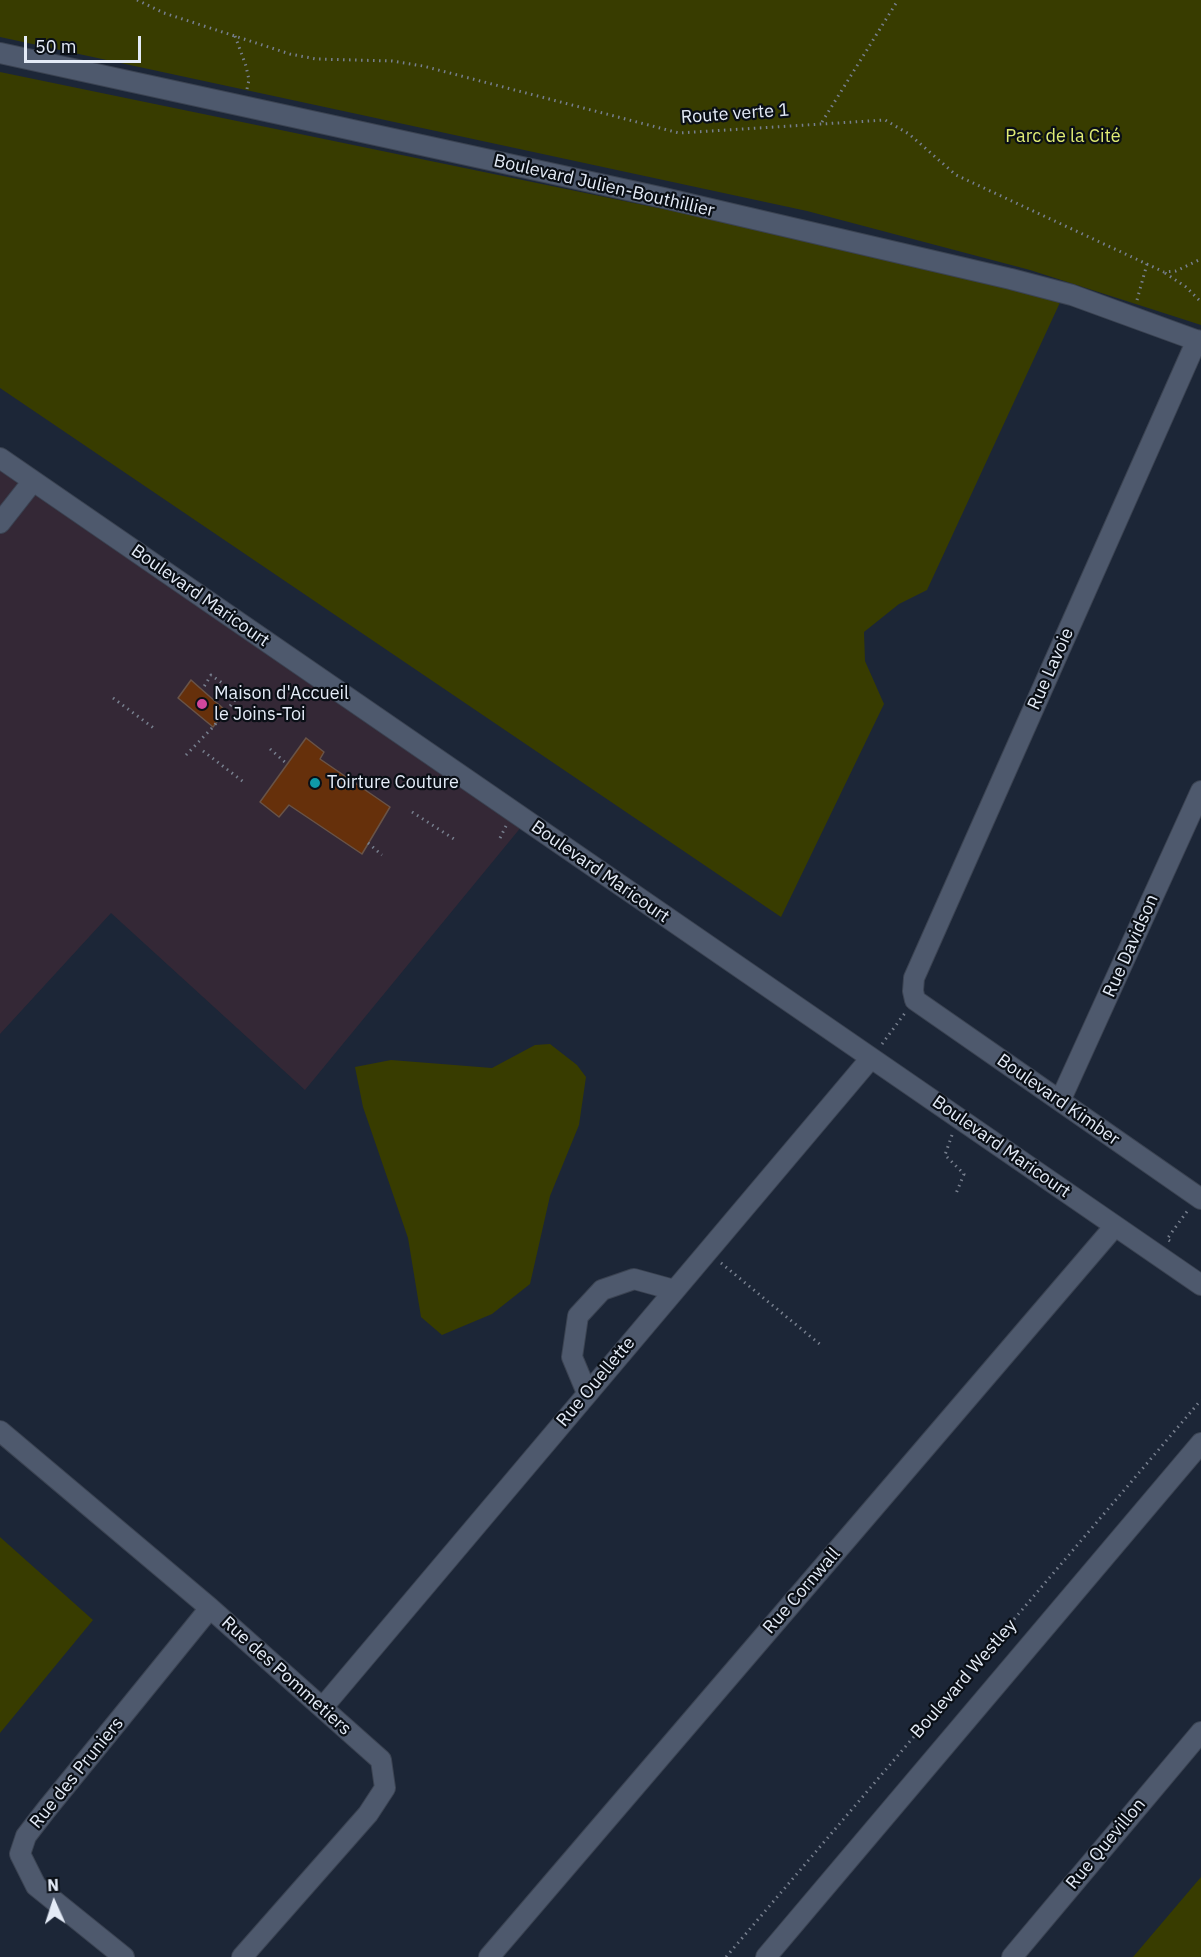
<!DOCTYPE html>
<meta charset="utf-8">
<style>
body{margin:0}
#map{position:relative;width:1201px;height:1957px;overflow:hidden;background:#1c2637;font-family:"IBM Plex Sans",sans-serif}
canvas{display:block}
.north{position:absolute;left:24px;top:1873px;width:60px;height:60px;-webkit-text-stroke:4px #0a0f16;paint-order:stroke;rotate:357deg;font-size:16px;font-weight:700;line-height:24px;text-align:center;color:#e4ebf7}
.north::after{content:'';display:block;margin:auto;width:21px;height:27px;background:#e4ebf7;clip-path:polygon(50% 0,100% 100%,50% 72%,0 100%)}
.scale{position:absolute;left:24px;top:36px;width:117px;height:27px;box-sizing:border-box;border:3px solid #e4ebf7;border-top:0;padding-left:8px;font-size:18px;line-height:21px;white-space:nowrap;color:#e4ebf7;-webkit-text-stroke:4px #0a0f16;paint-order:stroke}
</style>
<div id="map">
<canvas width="1201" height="1957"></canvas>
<div class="north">N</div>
<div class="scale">50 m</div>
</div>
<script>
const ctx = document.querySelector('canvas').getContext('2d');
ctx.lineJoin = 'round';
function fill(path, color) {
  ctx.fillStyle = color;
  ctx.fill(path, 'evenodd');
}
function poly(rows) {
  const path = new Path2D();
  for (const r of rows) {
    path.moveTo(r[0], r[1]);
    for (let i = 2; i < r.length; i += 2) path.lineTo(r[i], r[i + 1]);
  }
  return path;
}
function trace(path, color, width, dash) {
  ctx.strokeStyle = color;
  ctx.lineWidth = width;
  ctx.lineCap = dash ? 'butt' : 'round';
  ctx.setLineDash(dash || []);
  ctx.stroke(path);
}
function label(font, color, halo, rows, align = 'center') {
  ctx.font = font + ' "IBM Plex Sans",sans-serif';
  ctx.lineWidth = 4.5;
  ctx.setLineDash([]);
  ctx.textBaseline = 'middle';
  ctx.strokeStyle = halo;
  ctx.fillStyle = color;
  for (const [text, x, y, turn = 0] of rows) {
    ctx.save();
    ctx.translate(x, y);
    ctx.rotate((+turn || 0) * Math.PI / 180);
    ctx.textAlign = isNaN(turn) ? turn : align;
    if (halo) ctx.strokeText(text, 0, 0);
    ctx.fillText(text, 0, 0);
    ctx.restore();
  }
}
fill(poly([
 [0,468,522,826,305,1090,111,913,0,1034]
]), '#342836');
fill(poly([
 [0,0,1201,0,1201,325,1030,270,807,211,0,37],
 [0,72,687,214,977,280,1063,296,927,590,899,604,864,632,865,661,884,704,781,917,0,388],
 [550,1044,577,1065,586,1077,579,1125,550,1196,530,1284,492,1314,442,1335,421,1317,408,1238,363,1107,355,1067,391,1060,492,1068,535,1045],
 [0,1537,93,1620,0,1733],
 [1201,1877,1201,1957,1133,1957]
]), '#383c00');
const building = poly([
 [191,680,226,711,213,727,178,698,191,680],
 [306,738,324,752,320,759,390,807,362,854,289,805,279,817,260,802,306,738]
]);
fill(building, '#66300b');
trace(building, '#695347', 1.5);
const minor = poly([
 [0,53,664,198,1011,279,1072,295,1201,342],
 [1197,340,914,978,913,991,915,1000,1201,1199],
 [0,458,1201,1285],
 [0,523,33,481],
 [1060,1101,1201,791],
 [587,1393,572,1357,578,1316,602,1290,634,1279,674,1290],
 [0,1431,210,1608,381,1760,385,1788,368,1814,242,1957],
 [323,1707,871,1058],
 [124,1957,36,1886,20,1854,26,1836,46,1810,210,1608],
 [489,1957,1115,1226],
 [766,1957,1201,1443],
 [1012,1957,1201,1732]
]);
trace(minor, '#3b4352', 22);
trace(poly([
 [137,0,164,13,290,54,316,59,392,61,423,66,679,133,885,120,909,134,956,175,1164,272,1176,271,1201,259],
 [235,36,246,66,249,80,247,89],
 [822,122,898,0],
 [1165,273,1186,287,1201,302],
 [1137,300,1147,264],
 [239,695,247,699],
 [113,698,155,729],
 [270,749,287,764],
 [203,751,245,783],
 [186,755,213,727,239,695,211,675,202,690],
 [412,812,454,839],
 [500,838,506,826],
 [368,843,382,855],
 [882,1044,905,1013],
 [952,1135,945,1155,964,1174,955,1196],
 [1170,1241,1167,1239,1188,1210],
 [721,1263,822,1346],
 [726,1957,1201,1400]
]), '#777f8e', 3, [1.5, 4.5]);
trace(minor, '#4e596d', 20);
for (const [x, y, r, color] of [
 [202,704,6,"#d1479c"],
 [315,783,6,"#0f9aa8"]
]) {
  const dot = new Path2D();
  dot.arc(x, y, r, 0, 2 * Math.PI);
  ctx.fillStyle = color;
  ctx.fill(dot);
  trace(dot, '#0a0f16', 2);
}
label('18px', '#e4ebf7', '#0a0f16', [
 ["Route verte 1",735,114,-4],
 ["Boulevard Julien-Bouthillier",604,186,13],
 ["Boulevard Maricourt",200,596,35],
 ["Rue Lavoie",1051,669,-66],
 ["Boulevard Maricourt",600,872,35],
 ["Rue Davidson",1131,946,-66],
 ["Boulevard Kimber",1058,1100,35],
 ["Boulevard Maricourt",1001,1147,35],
 ["Rue Ouellette",596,1382,-50],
 ["Rue Cornwall",802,1591,-49],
 ["Rue des Pommetiers",286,1676,42],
 ["Boulevard Westley",964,1679,-49],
 ["Rue des Pruniers",77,1773,-51],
 ["Rue Quevillon",1106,1844,-50]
]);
label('18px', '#e0ec75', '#0a0f16', [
 ["Parc de la Cité",1063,137]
]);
label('18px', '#e4ebf7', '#0a0f16', [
 ["Maison d'Accueil",214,694],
 ["le Joins-Toi",214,715],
 ["Toirture Couture",327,783]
], 'left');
</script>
